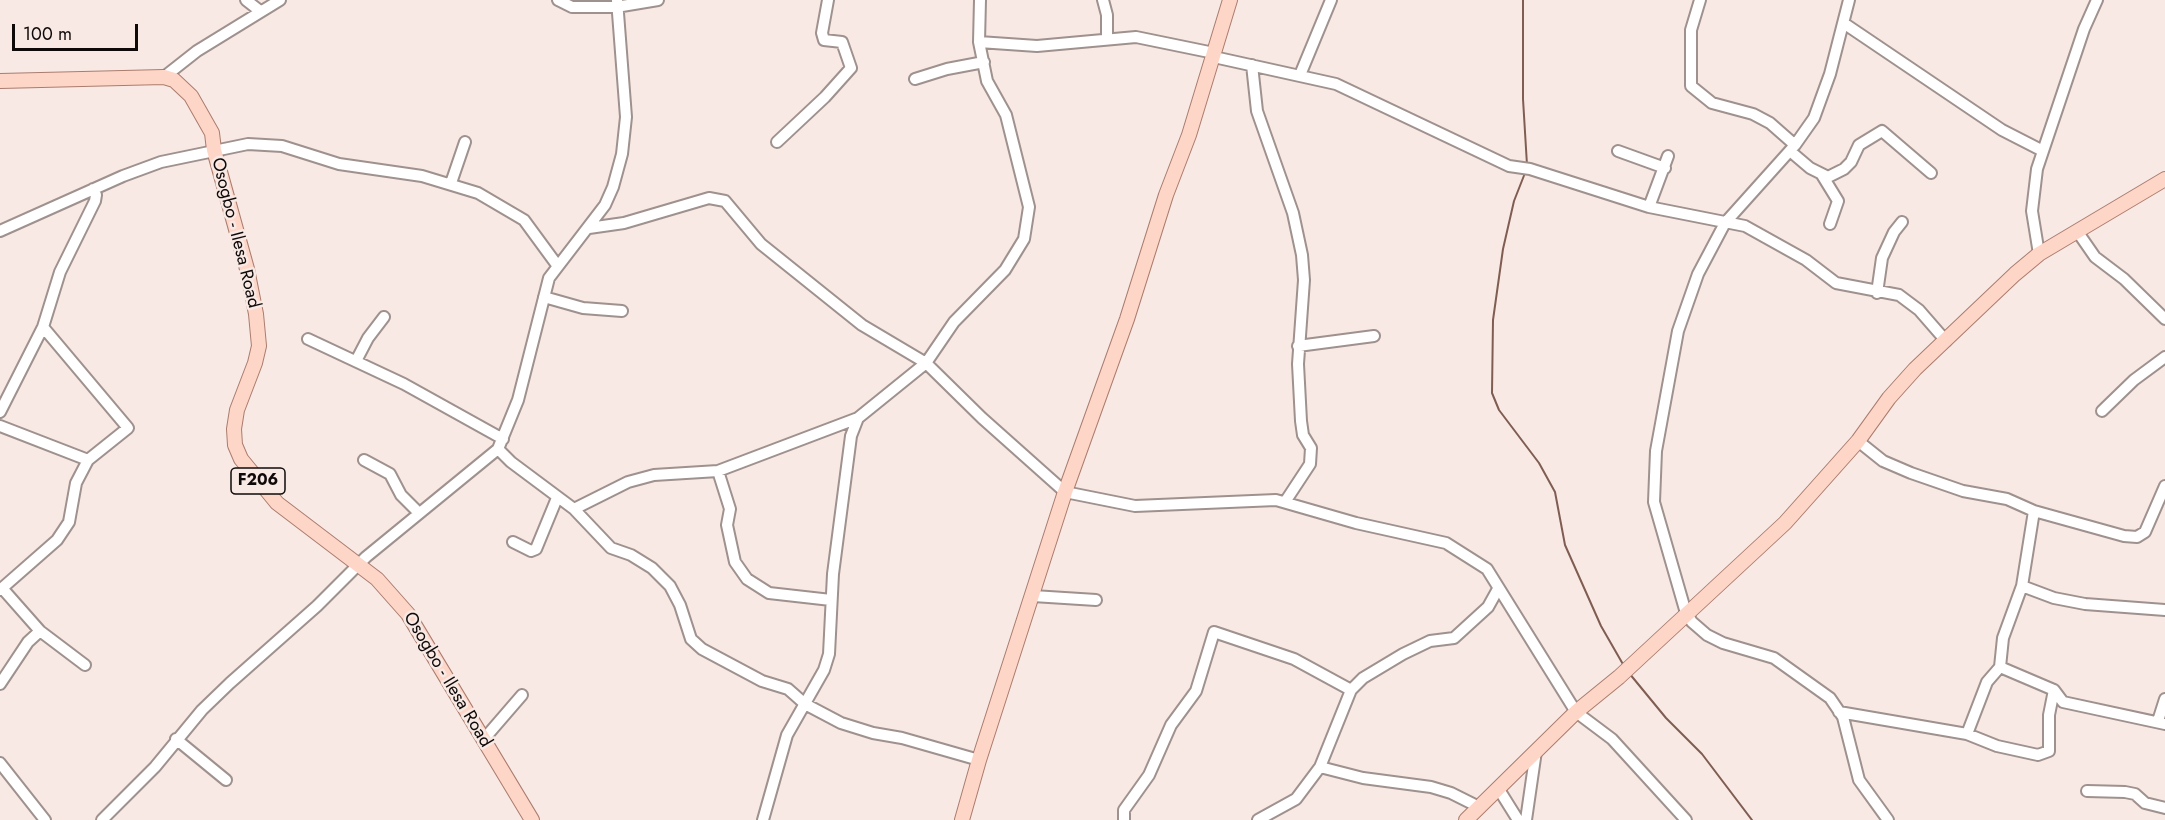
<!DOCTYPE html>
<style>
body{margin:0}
#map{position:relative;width:2165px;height:820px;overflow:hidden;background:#f8e9e4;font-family:Jost,sans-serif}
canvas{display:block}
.scale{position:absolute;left:12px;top:24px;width:126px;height:27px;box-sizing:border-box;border:3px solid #0f0a09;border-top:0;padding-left:8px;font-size:18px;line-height:21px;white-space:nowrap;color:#0f0a09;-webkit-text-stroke:4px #f8e9e4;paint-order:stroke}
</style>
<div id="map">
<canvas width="2165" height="820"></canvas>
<div class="scale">100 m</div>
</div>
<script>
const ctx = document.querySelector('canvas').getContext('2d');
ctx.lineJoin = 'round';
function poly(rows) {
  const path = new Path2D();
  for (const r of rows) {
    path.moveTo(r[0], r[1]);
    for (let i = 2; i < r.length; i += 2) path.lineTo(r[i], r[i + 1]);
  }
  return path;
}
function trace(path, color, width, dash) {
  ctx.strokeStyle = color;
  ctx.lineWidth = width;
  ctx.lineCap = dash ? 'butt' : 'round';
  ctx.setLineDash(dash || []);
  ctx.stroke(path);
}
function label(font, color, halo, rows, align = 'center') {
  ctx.font = font + ' Jost,sans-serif';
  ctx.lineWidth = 5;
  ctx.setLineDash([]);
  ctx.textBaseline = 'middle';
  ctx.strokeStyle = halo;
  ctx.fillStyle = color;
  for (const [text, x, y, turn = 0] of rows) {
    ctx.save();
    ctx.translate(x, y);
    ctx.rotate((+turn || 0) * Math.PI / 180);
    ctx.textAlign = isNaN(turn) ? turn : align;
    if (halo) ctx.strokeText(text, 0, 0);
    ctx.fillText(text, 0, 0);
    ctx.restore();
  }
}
trace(poly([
 [1523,0,1523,99,1527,165],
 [1525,173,1514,201,1503,249,1493,320,1492,393,1499,410,1539,463,1555,492,1565,545,1601,626,1624,666],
 [1629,673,1666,718,1702,754,1752,820]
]), '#805d52', 2);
const minor = poly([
 [246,0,260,11],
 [558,0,572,7,616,7,658,0],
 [1103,0,1107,15,1107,39],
 [1700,0,1691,30,1691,86,1712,103,1753,114,1770,123,1795,145],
 [1849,0,1830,74,1814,118,1795,145,1725,223,1698,274,1678,331,1656,451,1654,502,1686,613,1692,622,1707,635,1723,643,1774,658,1830,698,1843,717,1859,780,1888,820],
 [1845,24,2002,130,2043,151],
 [979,42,1037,46,1136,37,1214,53],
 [1214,57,1336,84,1509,166,1530,169,1649,207,1745,226,1806,260,1836,283,1899,295,1919,310,1946,341],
 [1252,65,1257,111,1293,213,1302,255,1304,280,1298,364,1301,421,1303,435,1311,448,1310,464,1285,502],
 [1300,75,1331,0],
 [164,77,197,51,280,0],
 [915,79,947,69,984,62],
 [777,142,825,97,851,68,842,42,824,40,822,33,828,0],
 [1618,151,1665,168],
 [1790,151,1810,168,1828,177,1844,169,1851,162,1859,145,1882,131,1931,173],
 [1822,175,1838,201,1830,224],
 [451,183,465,142],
 [1649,207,1668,156],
 [589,228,624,223,709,198,725,201,761,244,862,325,926,363,982,418,1065,492,1135,506,1276,500,1356,523,1446,543,1487,569,1576,712,1612,739,1686,820],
 [0,231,123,176,161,162,248,144,282,146,339,164,422,176,478,193,524,220,557,265],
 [2077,231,2095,257,2124,279,2165,319],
 [2039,254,2032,211,2037,169,2084,29,2097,0],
 [1877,293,1882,258,1894,232,1902,222],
 [544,297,583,308,622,311],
 [308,339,404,384,503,439],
 [1298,346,1374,336],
 [356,361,368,338,384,317],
 [2102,411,2134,380,2165,357],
 [0,412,43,327,60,272,95,201,96,195,93,189],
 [0,426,88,460],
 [1858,441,1883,461,1911,473,1963,491,2007,499,2034,511,2124,536,2137,537,2145,532,2165,486],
 [498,449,511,462,574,509,611,548,631,555,652,568,670,586,680,605,691,639,702,649,762,681,788,689,805,704,841,723,873,733,902,738,979,760],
 [364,460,390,474,401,495,419,513],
 [718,471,730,509,727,525,735,562,747,579,769,593,831,600],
 [574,509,628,482,654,475,718,471,858,418,926,363,954,322,1005,270,1024,239,1029,207,1006,115,987,81,979,42,980,0],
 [513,542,531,551,536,549,557,498],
 [2022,586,2054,598,2085,604,2165,610],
 [2,588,40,631,85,665],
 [0,590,57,540,69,522,76,483,88,460,128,428,43,327],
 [1033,596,1096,600],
 [2000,667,2054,690,2063,702,2165,724],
 [0,684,28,642,40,631],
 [1839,712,1967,734,1997,746,2038,755,2049,751,2049,715,2054,690],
 [2158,721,2165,699],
 [1967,734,1987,682,2000,667,2003,638,2022,586,2034,511],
 [176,739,226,780],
 [484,739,522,695],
 [0,763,45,820],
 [1320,767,1363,778,1431,787,1451,793,1479,807],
 [1498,788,1518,820],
 [2087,791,2125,792,2135,794,2145,803,2165,808],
 [102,820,155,767,202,710,230,683,317,606,366,557,498,449,518,400,549,278,605,205,613,187,622,154,626,117,617,0],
 [763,820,787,735,824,670,829,654,833,574,851,436,858,418],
 [1124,820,1124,810,1149,775,1171,725,1196,691,1214,632,1294,659,1351,690],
 [1258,820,1296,799,1320,767,1351,690,1363,678,1403,654,1430,641,1454,638,1488,607,1498,589],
 [1526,820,1536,751]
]);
const major = poly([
 [0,81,164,77,174,80,191,96,212,133,214,150,247,269,256,314,259,346,255,363,237,410,234,429,235,445,241,459,277,503,377,579,408,614,532,820],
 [962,820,979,760,1065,492,1127,319,1166,195,1189,135,1230,0],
 [1466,820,1576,712,1619,677,1785,523,1858,441,1889,398,1915,369,2015,274,2039,254,2165,179]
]);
trace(minor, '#9f918d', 14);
trace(major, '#aa7c6e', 16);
trace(minor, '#fff', 10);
trace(major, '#fed6c8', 14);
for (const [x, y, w] of [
 [258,481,54]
]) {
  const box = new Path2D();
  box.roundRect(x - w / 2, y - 13, w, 26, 4.5);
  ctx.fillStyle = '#f8e9e4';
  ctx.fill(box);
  trace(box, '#0f0a09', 1.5);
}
label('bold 16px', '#0f0a09', null, [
 ["F206",258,481]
]);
label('18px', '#0f0a09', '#f8e9e4', [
 ["Osogbo - Ilesa Road",235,233,76],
 ["Osogbo - Ilesa Road",447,680,59]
]);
</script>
